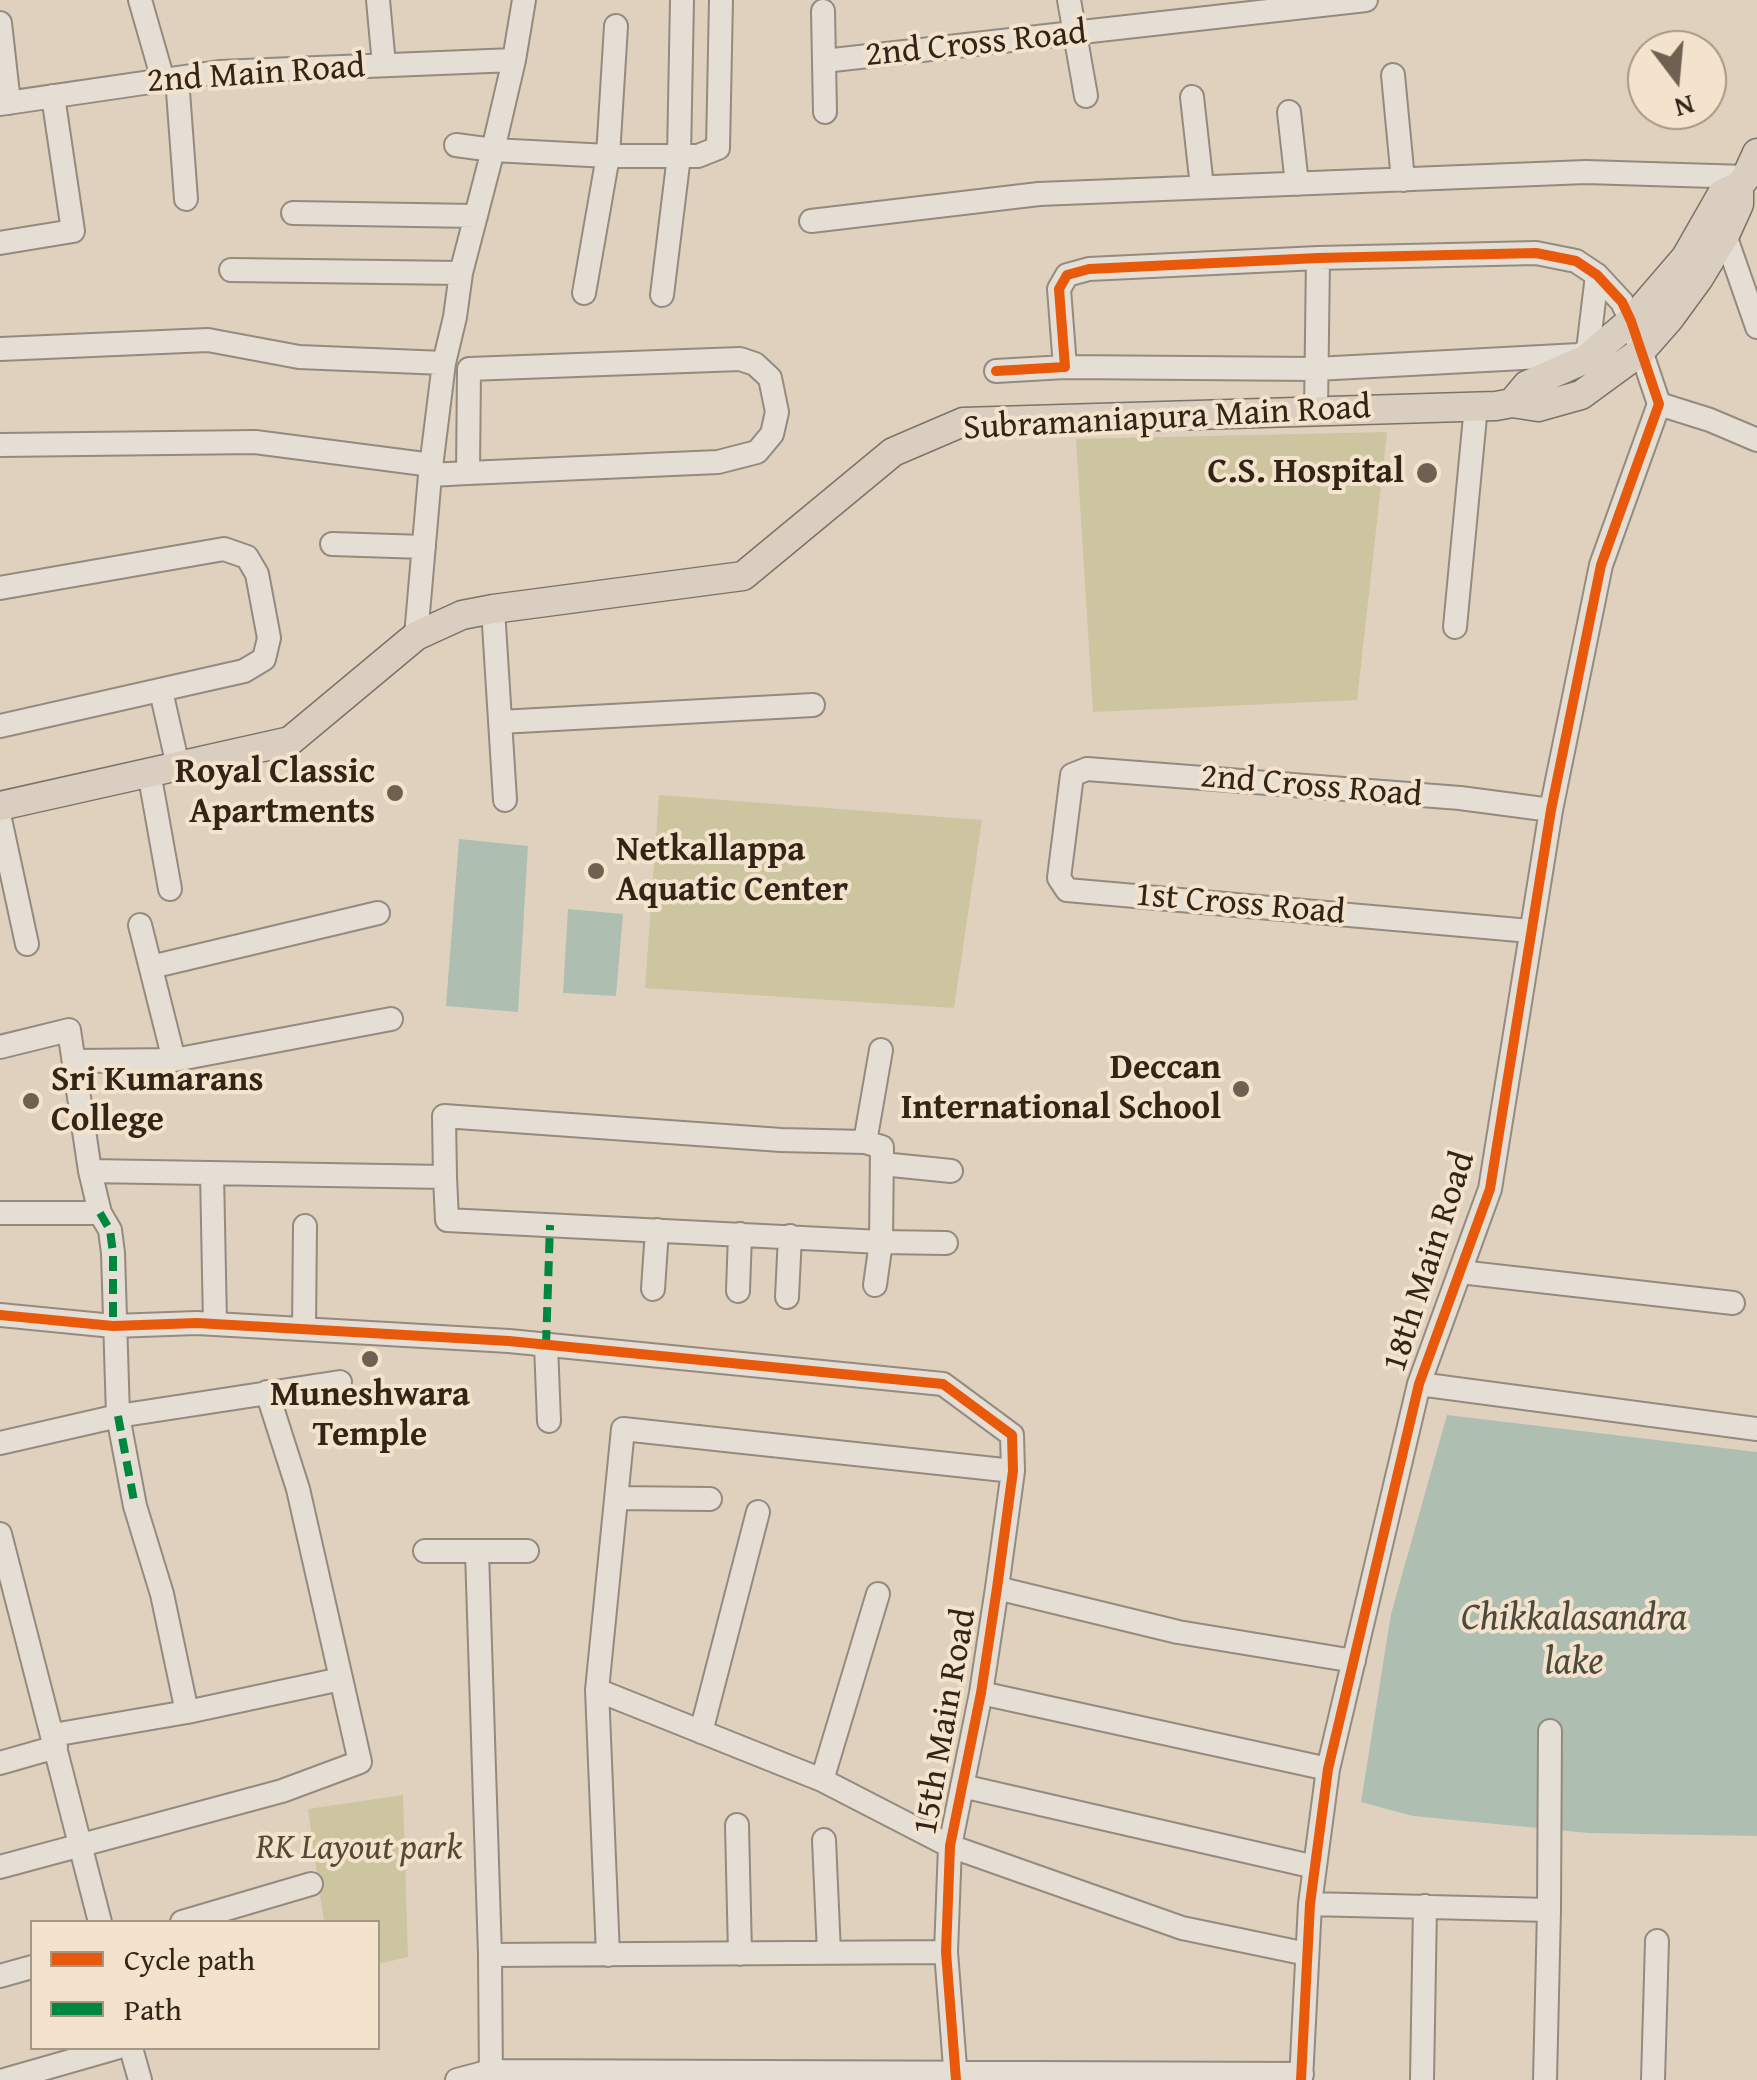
<!DOCTYPE html>
<style>
body{margin:0}
#map{position:relative;width:1757px;height:2080px;overflow:hidden;background:#dfd1be;font-family:"Gentium Book Plus",serif}
canvas{display:block}
.legend{position:absolute;left:30px;top:1920px;width:350px;height:130px;box-sizing:border-box;background:#f3e2cc;border:2px solid #a69684;margin:0;padding:12px 18px;list-style:none;font-size:30px;color:#332418}
.legend li{display:flex;align-items:center;gap:20px;height:50px}
.legend b{width:50px;border:2px solid #a69684}
.north{position:absolute;left:1627px;top:30px;width:100px;height:100px;box-sizing:border-box;background:#f3e2cc;border:2px solid #a69684;border-radius:50%;rotate:164deg;font-size:28px;font-weight:700;line-height:40px;text-align:center;color:#332418}
.north::after{content:'';display:block;margin:auto;width:35px;height:45px;background:#6f6152;clip-path:polygon(50% 0,100% 100%,50% 72%,0 100%)}
</style>
<div id="map">
<canvas width="1757" height="2080"></canvas>
<ul class="legend">
<li><b style="height:12px;background:#e8590c"></b>Cycle path</li>
<li><b style="height:12px;background:#00873e"></b>Path</li>
</ul>
<div class="north">N</div>
</div>
<script>
const ctx = document.querySelector('canvas').getContext('2d');
ctx.lineJoin = 'round';
function fill(path, color) {
  ctx.fillStyle = color;
  ctx.fill(path, 'evenodd');
}
function poly(rows) {
  const path = new Path2D();
  for (const r of rows) {
    path.moveTo(r[0], r[1]);
    for (let i = 2; i < r.length; i += 2) path.lineTo(r[i], r[i + 1]);
  }
  return path;
}
function trace(path, color, width, dash) {
  ctx.strokeStyle = color;
  ctx.lineWidth = width;
  ctx.lineCap = dash ? 'butt' : 'round';
  ctx.setLineDash(dash || []);
  ctx.stroke(path);
}
function label(font, color, halo, rows, align = 'center') {
  ctx.font = font + ' "Gentium Book Plus",serif';
  ctx.lineWidth = 8;
  ctx.setLineDash([]);
  ctx.textBaseline = 'middle';
  ctx.strokeStyle = halo;
  ctx.fillStyle = color;
  for (const [text, x, y, turn = 0] of rows) {
    ctx.save();
    ctx.translate(x, y);
    ctx.rotate((+turn || 0) * Math.PI / 180);
    ctx.textAlign = isNaN(turn) ? turn : align;
    if (halo) ctx.strokeText(text, 0, 0);
    ctx.fillText(text, 0, 0);
    ctx.restore();
  }
}
fill(poly([
 [1387,432,1357,700,1093,712,1076,439],
 [659,795,982,820,954,1008,645,988],
 [403,1795,408,1957,378,1964,378,1922,324,1922,308,1809]
]), '#ccc5a0');
fill(poly([
 [459,839,528,846,518,1012,446,1006],
 [568,909,623,914,616,996,563,993],
 [1447,1415,1757,1452,1757,1836,1589,1833,1413,1816,1361,1802,1391,1614]
]), '#aebfb2');
const minor = poly([
 [140,0,163,80],
 [378,0,384,65],
 [1069,0,1086,96],
 [823,11,825,112],
 [0,23,9,103],
 [824,61,1366,0],
 [1393,75,1403,180],
 [177,78,186,199],
 [1192,97,1202,187],
 [0,104,219,72,514,60],
 [1289,112,1297,184],
 [456,145,493,150,608,156,698,156,718,148,721,0],
 [293,213,476,216],
 [811,221,1039,194,1586,172,1746,177],
 [1725,235,1757,327],
 [0,243,73,231,53,96],
 [231,270,461,273],
 [584,293,608,156,616,26],
 [662,295,679,156,682,0],
 [0,349,208,340,299,357,444,363],
 [1065,367,1316,369,1579,355,1588,350,1597,275],
 [996,371,1065,367,1059,289,1067,275,1089,269,1318,258,1536,253,1576,261,1597,275,1622,302,1631,321,1659,404,1601,565,1551,810,1490,1189,1419,1384,1328,1769,1310,1904,1301,2080],
 [1659,404,1710,420,1757,440],
 [1316,411,1318,258],
 [0,445,255,442,432,465],
 [430,475,468,473,718,462,757,452,772,434,777,412,770,378,755,364,740,359,469,369,468,473],
 [332,544,424,547],
 [0,588,224,549,247,557,257,574,269,638,264,659,244,671,0,726],
 [493,609,505,800],
 [1455,627,1476,406],
 [416,636,430,475,444,363,455,317,461,273,493,150,514,60,524,0],
 [161,691,178,766],
 [500,722,813,705],
 [149,772,170,889],
 [0,819,27,944],
 [140,925,174,1060],
 [1530,931,1067,890,1059,878,1072,775,1087,769,1460,798,1551,810],
 [151,967,378,913],
 [0,1047,69,1030,90,1171,100,1213,110,1230,113,1253,118,1416,0,1443],
 [75,1061,174,1060,391,1019],
 [865,1142,881,1050],
 [882,1164,951,1171],
 [90,1171,445,1177,447,1220,881,1242,882,1147,865,1142,781,1140,444,1116,445,1177],
 [212,1173,215,1324],
 [0,1213,100,1213],
 [1460,1272,1733,1303],
 [875,1285,881,1242,946,1243],
 [653,1289,657,1230],
 [738,1291,740,1234],
 [787,1297,790,1236],
 [0,1315,113,1326,197,1323,509,1341,943,1384,1012,1435,1013,1471,997,1588,981,1693,950,1846,946,1952,956,2080],
 [304,1329,305,1226],
 [546,1345,549,1421],
 [1419,1384,1757,1429],
 [617,1498,710,1499],
 [0,1534,100,1922],
 [425,1551,527,1551],
 [477,1552,490,1955,491,2080],
 [997,1588,1178,1632,1354,1661],
 [597,1690,822,1780,950,1846,1182,1928,1307,1954],
 [981,1693,1328,1769],
 [187,1712,162,1594,135,1506,118,1416,340,1382],
 [701,1732,758,1512],
 [53,1735,187,1712,341,1679],
 [0,1763,56,1747],
 [822,1780,878,1594],
 [962,1786,1315,1867],
 [737,1825,740,1954],
 [824,1840,829,1953],
 [0,1867,282,1791,360,1762,298,1489,267,1392],
 [1310,1904,1549,1910,1545,2080],
 [1549,1910,1550,1731],
 [182,1922,311,1884],
 [490,1955,946,1952],
 [608,1955,597,1690,623,1429,1013,1471],
 [0,1976,32,1967],
 [131,2048,140,2080],
 [4,2080,116,2048],
 [457,2080,491,2071,1302,2074],
 [1422,2080,1425,1906],
 [1653,2080,1657,1941]
]);
const major = poly([
 [1512,403,1527,385,1586,359,1631,321,1686,257,1722,194,1739,186,1746,177,1757,153],
 [0,806,290,741,416,636,462,615,493,609,743,576,893,452,963,422,1496,406,1512,403,1538,407,1581,395,1640,352,1669,319,1699,278,1725,235,1739,204,1739,186]
]);
trace(minor, '#948a7e', 26);
trace(major, '#7b7268', 31);
trace(minor, '#e5ded5', 22);
trace(major, '#d9cec0', 28);
trace(poly([
 [100,1213,110,1230,113,1253,113,1326],
 [546,1345,550,1225],
 [118,1416,135,1506]
]), '#00873e', 8, [15, 8]);
trace(poly([
 [996,371,1065,367,1059,289,1067,275,1089,269,1318,258,1536,253,1576,261,1597,275,1622,302,1631,321,1659,404,1601,565,1551,810,1490,1189,1419,1384,1328,1769,1310,1904,1301,2080],
 [0,1315,113,1326,197,1323,509,1341,943,1384,1012,1435,1013,1471,997,1588,981,1693,950,1846,946,1952,956,2080]
]), '#e8590c', 10);
for (const [x, y, r, color] of [
 [1427,473,12,"#6f6152"],
 [395,793,10,"#6f6152"],
 [596,871,10,"#6f6152"],
 [1241,1089,10,"#6f6152"],
 [31,1101,10,"#6f6152"],
 [370,1359,10,"#6f6152"]
]) {
  const dot = new Path2D();
  dot.arc(x, y, r, 0, 2 * Math.PI);
  ctx.fillStyle = color;
  ctx.fill(dot);
  trace(dot, '#f3e2cc', 4);
}
label('35px', '#332418', '#f3e2cc', [
 ["2nd Cross Road",976,45,-6],
 ["2nd Main Road",256,75,-4],
 ["Subramaniapura Main Road",1167,419,-3],
 ["2nd Cross Road",1311,787,5],
 ["1st Cross Road",1240,905,5],
 ["18th Main Road",1430,1262,-72],
 ["15th Main Road",946,1722,-80]
]);
label('bold 35px', '#332418', '#f3e2cc', [
 ["C.S. Hospital",1404,473],
 ["Royal Classic",375,773],
 ["Apartments",375,813],
 ["Netkallappa",616,851,"left"],
 ["Aquatic Center",616,891,"left"],
 ["Deccan",1221,1069],
 ["International School",1221,1109],
 ["Sri Kumarans",51,1081,"left"],
 ["College",51,1121,"left"],
 ["Muneshwara",370,1396,"center"],
 ["Temple",370,1436,"center"]
], 'right');
label('italic 35px', '#564a34', '#f3e2cc', [
 ["RK Layout park",359,1849]
]);
label('italic 38px', '#4c493d', '#f3e2cc', [
 ["Chikkalasandra",1574,1619],
 ["lake",1574,1663]
]);
</script>
